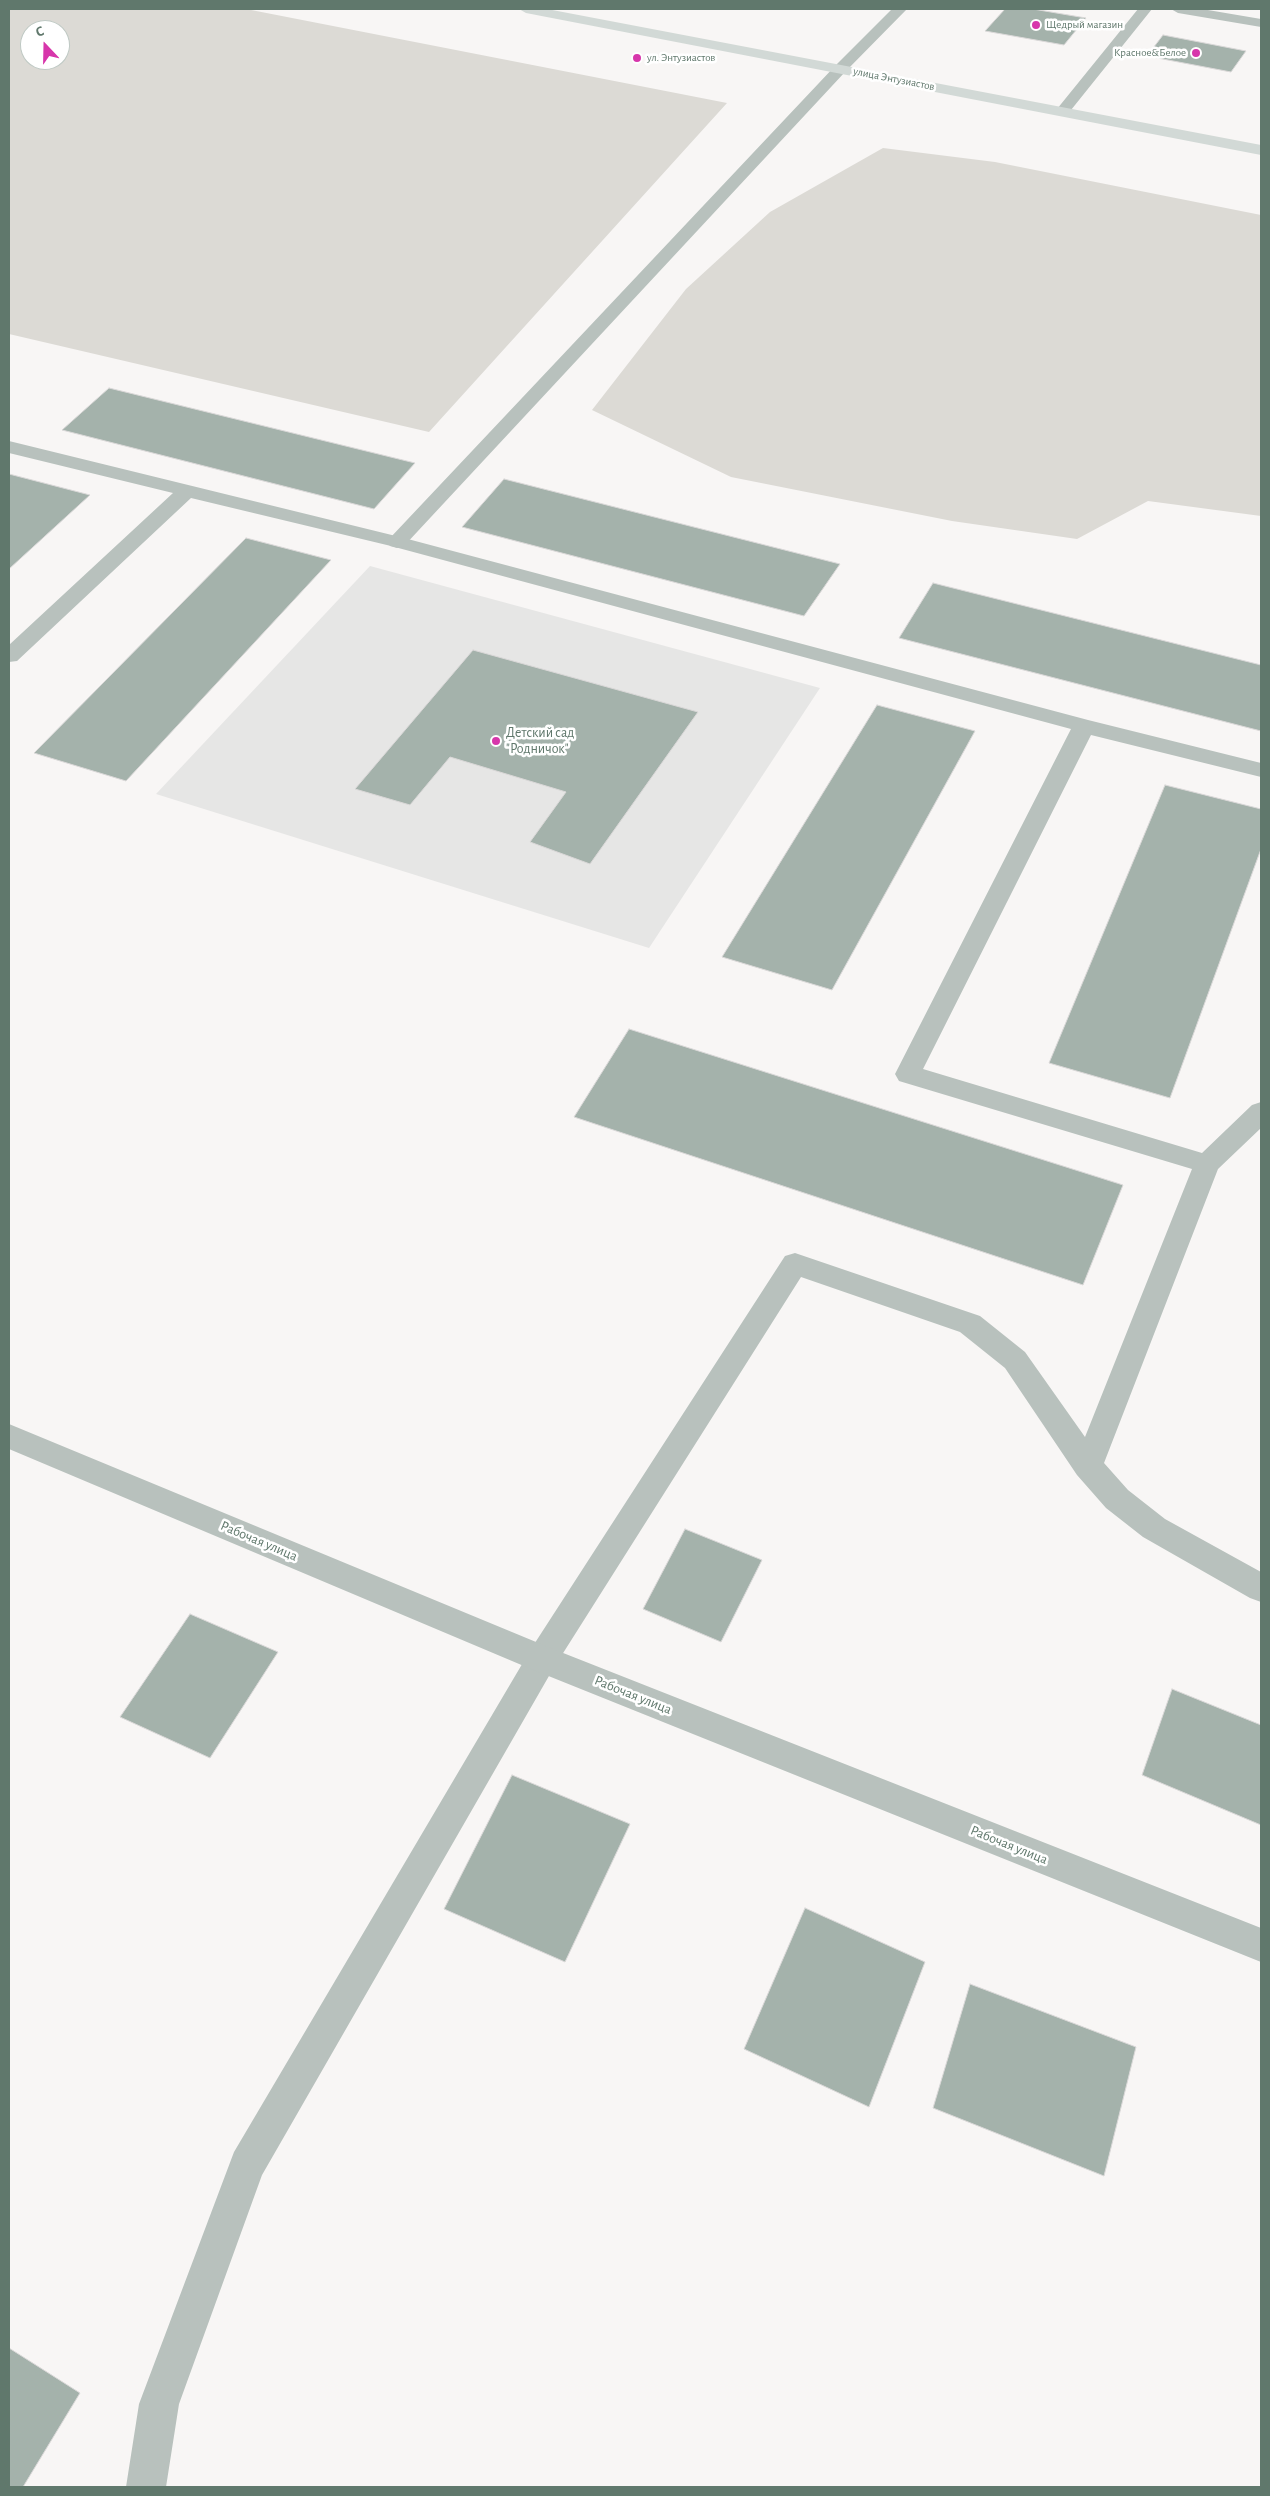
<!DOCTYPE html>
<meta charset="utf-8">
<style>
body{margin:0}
#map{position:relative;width:1270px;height:2496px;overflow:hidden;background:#f8f6f5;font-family:"Alegreya Sans",sans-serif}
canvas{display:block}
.frame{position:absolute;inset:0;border:10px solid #60786c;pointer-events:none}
.north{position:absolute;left:20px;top:20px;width:50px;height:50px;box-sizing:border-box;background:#fff;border:1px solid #bfc9c4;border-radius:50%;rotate:339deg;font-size:14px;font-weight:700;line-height:20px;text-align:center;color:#60786c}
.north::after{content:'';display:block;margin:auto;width:18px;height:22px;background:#d736ab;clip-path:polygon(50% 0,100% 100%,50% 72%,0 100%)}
</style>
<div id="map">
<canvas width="1270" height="2496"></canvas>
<div class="frame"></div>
<div class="north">С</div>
</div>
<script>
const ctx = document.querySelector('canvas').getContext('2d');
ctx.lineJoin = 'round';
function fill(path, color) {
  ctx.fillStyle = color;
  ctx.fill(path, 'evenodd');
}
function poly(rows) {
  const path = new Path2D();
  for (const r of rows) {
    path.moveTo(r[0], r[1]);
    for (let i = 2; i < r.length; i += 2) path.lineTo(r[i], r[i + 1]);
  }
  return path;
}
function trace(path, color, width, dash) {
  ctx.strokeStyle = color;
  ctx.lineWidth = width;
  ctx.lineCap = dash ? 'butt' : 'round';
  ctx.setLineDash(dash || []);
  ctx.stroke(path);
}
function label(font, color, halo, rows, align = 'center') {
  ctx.font = font + ' "Alegreya Sans",sans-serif';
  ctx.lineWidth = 5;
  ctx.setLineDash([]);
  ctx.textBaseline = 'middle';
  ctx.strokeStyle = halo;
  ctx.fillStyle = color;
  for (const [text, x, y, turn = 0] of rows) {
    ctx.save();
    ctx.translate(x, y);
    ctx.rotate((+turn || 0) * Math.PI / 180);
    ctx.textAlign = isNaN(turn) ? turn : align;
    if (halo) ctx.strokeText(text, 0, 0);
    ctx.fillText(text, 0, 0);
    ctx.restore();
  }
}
fill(poly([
 [370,566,820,688,649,948,156,794]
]), '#e6e6e5');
fill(poly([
 [9,9,246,9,727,103,429,432,9,334],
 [30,30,60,30,60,60,30,60],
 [883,148,995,162,1261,215,1261,516,1148,501,1077,539,952,521,731,477,592,410,686,289,770,212]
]), '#dcdad5');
const building = poly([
 [1005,9,1033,9,1086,18,1064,45,985,31,1005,9],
 [1163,35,1246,51,1231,72,1147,56,1163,35],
 [109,388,415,463,374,509,62,430,109,388],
 [9,474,90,495,9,569,9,474],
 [504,479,840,564,804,616,462,527,504,479],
 [246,538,331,560,126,781,34,753,246,538],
 [933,583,1261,665,1261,731,899,638,933,583],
 [473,650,698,712,590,864,530,842,566,792,450,757,410,805,355,789,473,650],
 [877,705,975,731,832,990,722,957,877,705],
 [1165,785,1261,809,1261,849,1170,1098,1049,1063,1165,785],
 [629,1029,1123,1185,1083,1285,574,1117,629,1029],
 [685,1529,762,1560,721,1642,643,1609,685,1529],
 [190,1614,278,1652,210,1758,120,1717,190,1614],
 [1172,1689,1261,1725,1261,1825,1142,1775,1172,1689],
 [512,1775,630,1824,565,1962,444,1909,512,1775],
 [805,1908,925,1962,869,2107,744,2049,805,1908],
 [970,1984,1136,2047,1104,2176,933,2108,970,1984],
 [9,2348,80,2393,23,2487,9,2487,9,2348]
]);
fill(building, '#a4b2ab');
trace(building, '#dad8d8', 1);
fill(poly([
 [892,9,907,9,845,72,835,72,832,69,892,9],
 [1138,9,1152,9,1067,115,1057,115,1054,112,1057,109,1138,9],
 [1171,9,1202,9,1261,19,1261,27,1178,13,1171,9],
 [9,441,404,538,1088,720,1261,763,1261,777,1091,735,923,1069,1202,1153,1252,1105,1261,1102,1261,1128,1218,1169,1104,1463,1128,1490,1165,1519,1261,1572,1261,1602,1250,1598,1143,1537,1106,1508,1077,1475,1005,1368,960,1332,801,1277,553,1669,262,2175,179,2404,166,2487,126,2487,139,2404,234,2152,531,1649,785,1256,795,1253,980,1316,1025,1352,1085,1437,1192,1169,899,1081,895,1074,1071,729,391,546,191,498,17,661,9,662,9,645,173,493,9,453,9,441]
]), '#b8c1bd');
fill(poly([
 [840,64,848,69,845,72,404,546,397,548,390,546,387,542,390,538,835,66,840,64],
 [9,1424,553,1649,1261,1928,1261,1962,531,1669,9,1449,9,1424]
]), '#b8c1bd');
fill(poly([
 [519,9,547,9,1261,145,1261,155,526,13,519,9]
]), '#d2d9d6');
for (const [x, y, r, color] of [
 [1036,25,5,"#d736ab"],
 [1196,53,5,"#d736ab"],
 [637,58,5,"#d736ab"],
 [496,741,5,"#d736ab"]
]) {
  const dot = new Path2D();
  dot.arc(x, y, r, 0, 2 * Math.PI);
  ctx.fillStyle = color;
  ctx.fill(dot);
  trace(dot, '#fff', 2);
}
label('11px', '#60786c', '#fff', [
 ["Щедрый магазин",1046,25],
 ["Красное&Белое",1186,53,"right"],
 ["ул. Энтузиастов",647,58]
], 'left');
label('11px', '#60786c', '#fff', [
 ["улица Энтузиастов",894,79,11]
]);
label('14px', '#60786c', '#fff', [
 ["Детский сад",506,733],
 ["\"Родничок\"",506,749]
], 'left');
label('14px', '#60786c', '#fff', [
 ["Рабочая улица",259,1541,23],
 ["Рабочая улица",633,1695,22],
 ["Рабочая улица",1009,1845,22]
]);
</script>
